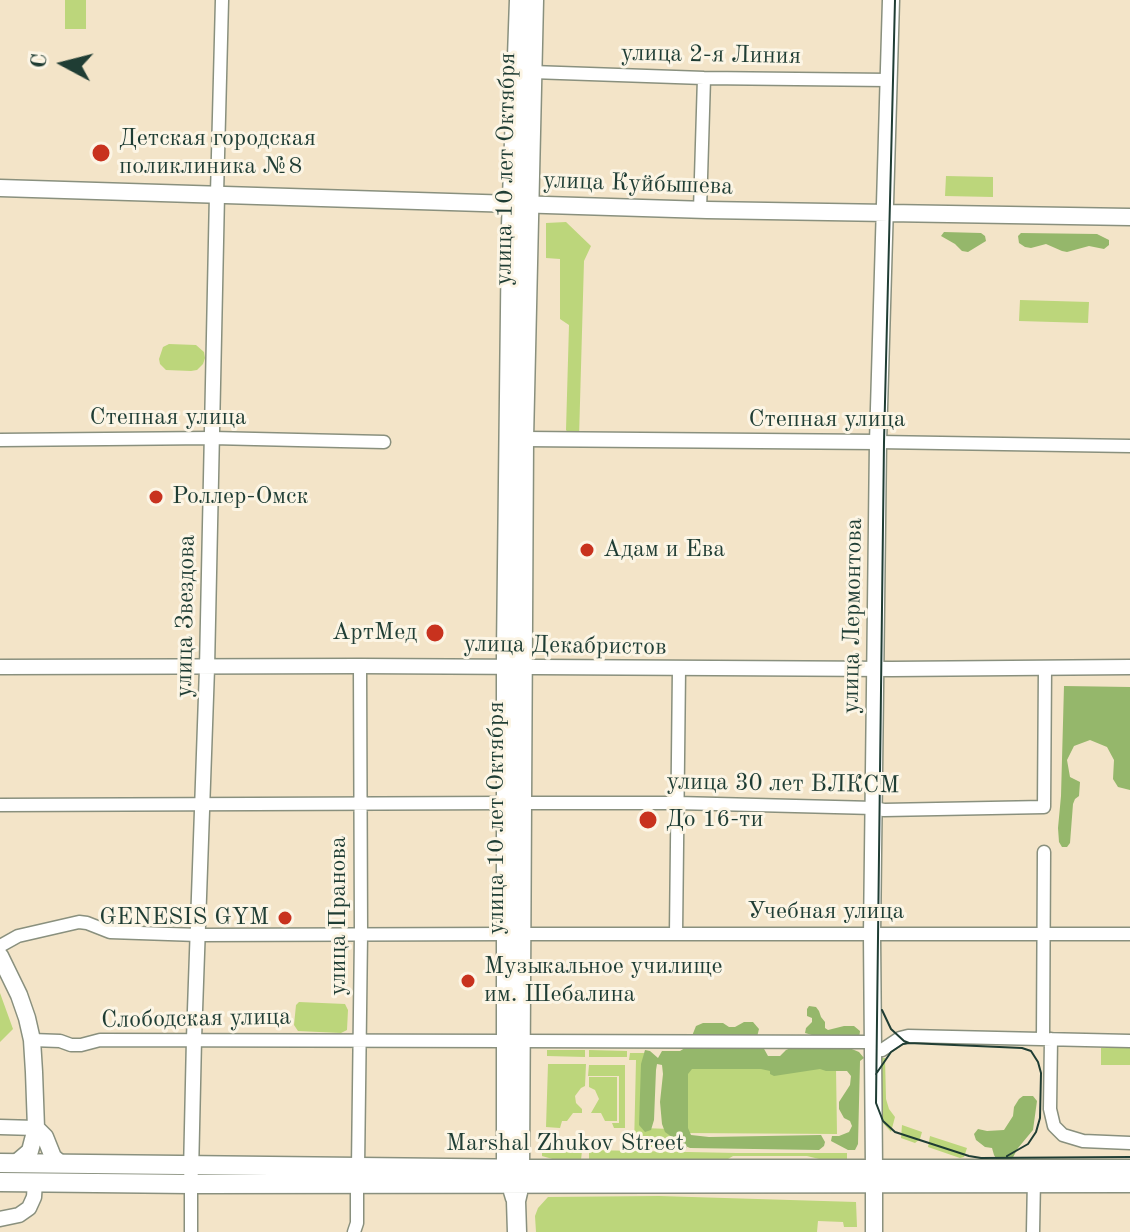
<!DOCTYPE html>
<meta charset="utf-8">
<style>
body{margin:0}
#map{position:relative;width:1130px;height:1232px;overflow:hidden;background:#f3e4c8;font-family:"Old Standard TT",serif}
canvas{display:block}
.north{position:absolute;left:24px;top:24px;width:80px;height:80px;-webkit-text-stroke:6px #fcf5e5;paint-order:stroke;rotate:277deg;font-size:22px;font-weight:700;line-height:32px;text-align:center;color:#1f3d34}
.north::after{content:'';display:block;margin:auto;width:28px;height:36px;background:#1f3d34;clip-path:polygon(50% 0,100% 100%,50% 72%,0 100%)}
</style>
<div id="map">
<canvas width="1130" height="1232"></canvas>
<div class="north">С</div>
</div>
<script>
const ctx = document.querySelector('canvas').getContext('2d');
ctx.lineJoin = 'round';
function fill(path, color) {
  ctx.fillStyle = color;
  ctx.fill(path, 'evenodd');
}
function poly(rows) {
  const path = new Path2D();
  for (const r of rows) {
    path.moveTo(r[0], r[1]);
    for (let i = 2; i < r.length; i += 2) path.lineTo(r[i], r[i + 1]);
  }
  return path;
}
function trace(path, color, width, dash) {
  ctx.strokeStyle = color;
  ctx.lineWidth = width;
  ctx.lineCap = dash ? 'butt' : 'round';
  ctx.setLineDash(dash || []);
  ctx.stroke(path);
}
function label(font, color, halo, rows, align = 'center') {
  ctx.font = font + ' "Old Standard TT",serif';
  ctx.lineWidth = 6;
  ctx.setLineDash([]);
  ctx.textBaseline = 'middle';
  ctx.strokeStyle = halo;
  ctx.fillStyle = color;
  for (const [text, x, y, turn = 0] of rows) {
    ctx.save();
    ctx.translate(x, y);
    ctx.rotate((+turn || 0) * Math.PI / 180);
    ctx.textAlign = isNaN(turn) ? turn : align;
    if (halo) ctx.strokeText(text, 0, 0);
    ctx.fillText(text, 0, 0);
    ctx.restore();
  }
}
fill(poly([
 [65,0,86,0,86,29,65,29],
 [946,176,993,177,993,197,945,196],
 [566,222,591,246,584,261,579,438,571,437,566,430,569,325,560,319,560,259,546,258,546,223],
 [1020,300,1089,302,1088,323,1019,321],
 [169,344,196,345,204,352,205,358,203,364,197,370,191,371,166,370,160,364,159,359,163,347],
 [0,993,13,1029,0,1042],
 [299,1002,345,1004,348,1010,347,1030,341,1033,298,1031,294,1025,296,1005],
 [1101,1048,1130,1048,1130,1065,1101,1065],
 [547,1050,585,1050,585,1057,547,1056],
 [589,1050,627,1051,627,1057,589,1057],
 [630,1053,644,1053,642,1128,671,1129,687,1148,634,1147,636,1060,629,1060],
 [875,1057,885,1058,886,1099,889,1109,895,1117,891,1132,882,1122,877,1112],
 [548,1064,586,1064,585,1086,581,1088,575,1096,576,1103,582,1109,582,1113,573,1113,567,1121,562,1121,560,1128,546,1127],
 [589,1065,625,1065,625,1128,614,1128,612,1123,619,1123,619,1076,588,1076],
 [687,1067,836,1068,837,1134,686,1133],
 [589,1077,617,1077,617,1121,605,1121,601,1113,591,1113,599,1099,595,1090,589,1087],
 [902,1125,922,1132,920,1139,915,1143,901,1138],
 [930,1136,967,1148,964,1157,960,1158,928,1147],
 [542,1150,582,1151,581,1160,556,1160,542,1156],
 [589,1150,736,1153,847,1153,847,1160,823,1160,807,1156,733,1156,728,1159,717,1160,589,1160],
 [659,1196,856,1202,857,1227,844,1227,843,1222,818,1221,817,1232,536,1232,535,1216,538,1208,548,1197]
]), '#bcd67b');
fill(poly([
 [944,232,981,233,985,236,986,241,968,252,962,251,955,244,941,236],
 [1021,233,1097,234,1109,240,1109,245,1104,249,1089,246,1067,252,1062,251,1046,244,1031,248,1025,247,1019,243,1018,236],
 [1064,686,1130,687,1130,790,1118,787,1113,779,1114,760,1107,747,1090,740,1074,746,1067,760,1070,777,1080,782,1079,796,1075,799,1073,804,1070,843,1067,847,1062,847,1059,842,1058,828,1061,796],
 [809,1006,816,1007,819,1011,821,1017,825,1022,825,1028,828,1030,844,1026,854,1026,860,1031,859,1039,847,1047,859,1052,864,1058,860,1061,858,1144,855,1150,848,1150,831,1141,832,1136,839,1136,849,1132,852,1126,850,1121,844,1118,839,1109,839,1102,850,1085,851,1076,847,1071,826,1071,820,1069,774,1076,770,1074,770,1071,761,1069,692,1069,688,1074,688,1128,691,1135,709,1137,821,1135,825,1142,824,1146,819,1150,690,1148,683,1145,665,1132,662,1124,660,1102,663,1074,662,1065,657,1064,656,1070,654,1120,651,1130,645,1132,639,1125,641,1064,645,1050,650,1051,658,1058,662,1051,680,1051,688,1046,696,1026,703,1023,723,1023,729,1027,735,1027,744,1022,753,1022,759,1029,757,1037,720,1047,725,1048,746,1046,763,1047,768,1056,780,1056,786,1050,814,1038,812,1035,805,1033,806,1028,812,1022,812,1018,807,1016,807,1009],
 [1023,1096,1033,1096,1037,1101,1033,1130,1018,1148,1011,1161,998,1162,994,1155,992,1148,985,1147,976,1140,974,1134,978,1129,987,1131,1004,1130,1013,1116,1014,1107,1019,1099]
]), '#95b76b');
const minor = poly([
 [532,72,704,78,889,80],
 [217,194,222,0],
 [700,210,704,78],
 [0,440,212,438,384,442],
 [878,442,1130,446],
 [521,803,677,803,874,808,884,810,1044,807,1045,668],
 [0,805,507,803],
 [676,933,679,669],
 [521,934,1130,934],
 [0,946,18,936,79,922,87,923,110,932,198,935,506,934],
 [1043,1039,1044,852],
 [1051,1039,1050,1109,1054,1126,1063,1135,1083,1141,1130,1143],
 [32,1040,60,1041,71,1045,81,1045,100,1040,506,1041],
 [521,1041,872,1042],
 [872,1051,882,1050,900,1038,908,1036,1130,1041],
 [358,1167,361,934,360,666],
 [191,1232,191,1184],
 [354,1232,357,1223,357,1184],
 [1033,1232,1034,1179]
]);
const tertiary = poly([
 [524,439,878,442],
 [0,667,360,666,892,669,1130,667],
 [0,1127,36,1128],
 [191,1173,194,1039,207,668,217,194],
 [0,1219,19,1215,29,1208,34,1197,35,1182]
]);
const secondary = poly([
 [0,188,707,210,1130,217],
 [0,956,19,995,27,1018,32,1040,34,1072,36,1128,30,1151,16,1163],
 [36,1128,45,1137,53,1157,60,1163],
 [874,1169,872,935,878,442,891,0],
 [874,1232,874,1183]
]);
const primary = poly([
 [0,1163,539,1169,1130,1169],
 [0,1182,191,1184,1130,1183],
 [515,1198,506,1168,506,651,511,226,519,0],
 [517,1232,516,1201,520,1184,520,1168,524,439,534,0]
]);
trace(minor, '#89907e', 15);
trace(tertiary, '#89907e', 17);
trace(secondary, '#89907e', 19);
trace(primary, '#89907e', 21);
trace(minor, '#fff', 12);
trace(tertiary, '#fff', 14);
trace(secondary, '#fff', 16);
trace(primary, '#fff', 18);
trace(poly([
 [895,0,884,442,876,1103,883,1121,895,1132,969,1156,981,1158,1130,1157],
 [882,1010,891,1029,904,1041,909,1043],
 [876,1074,891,1052,903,1044,909,1043,1022,1048,1031,1051,1038,1062,1041,1073,1040,1118,1036,1132,1028,1144,1007,1156]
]), '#1f3d34', 2);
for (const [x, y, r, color] of [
 [101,153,10,"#c8321e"],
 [156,497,8,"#c8321e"],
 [587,550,8,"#c8321e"],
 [435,633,10,"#c8321e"],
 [648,820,10,"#c8321e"],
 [285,918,8,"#c8321e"],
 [468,981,8,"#c8321e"]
]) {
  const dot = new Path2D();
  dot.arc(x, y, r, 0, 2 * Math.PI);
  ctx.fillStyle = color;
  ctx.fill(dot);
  trace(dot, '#fcf5e5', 3);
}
label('24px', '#1f3d34', '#fcf5e5', [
 ["улица 2-я Линия",711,55,1],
 ["улица 10 лет Октября",506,169,-89],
 ["улица Куйбышева",638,184,2],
 ["Степная улица",168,418],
 ["Степная улица",827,420],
 ["улица Звездова",186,616,-89],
 ["улица Лермонтова",853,616,-89],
 ["улица Декабристов",565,646,1],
 ["улица 30 лет ВЛКСМ",783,784,1],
 ["улица 10 лет Октября",497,818,-90],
 ["Учебная улица",826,912],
 ["улица Пранова",339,916,-90],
 ["Слободская улица",196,1019,-1],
 ["Marshal Zhukov Street",565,1144]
]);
label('24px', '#1f3d34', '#fcf5e5', [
 ["Детская городская",119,139],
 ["поликлиника №8",119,167],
 ["Роллер-Омск",172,497],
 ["Адам и Ева",603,550],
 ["АртМед",417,633,"right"],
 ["До 16-ти",666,820],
 ["GENESIS GYM",269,918,"right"],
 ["Музыкальное училище",484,967],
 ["им. Шебалина",484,995]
], 'left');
</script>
